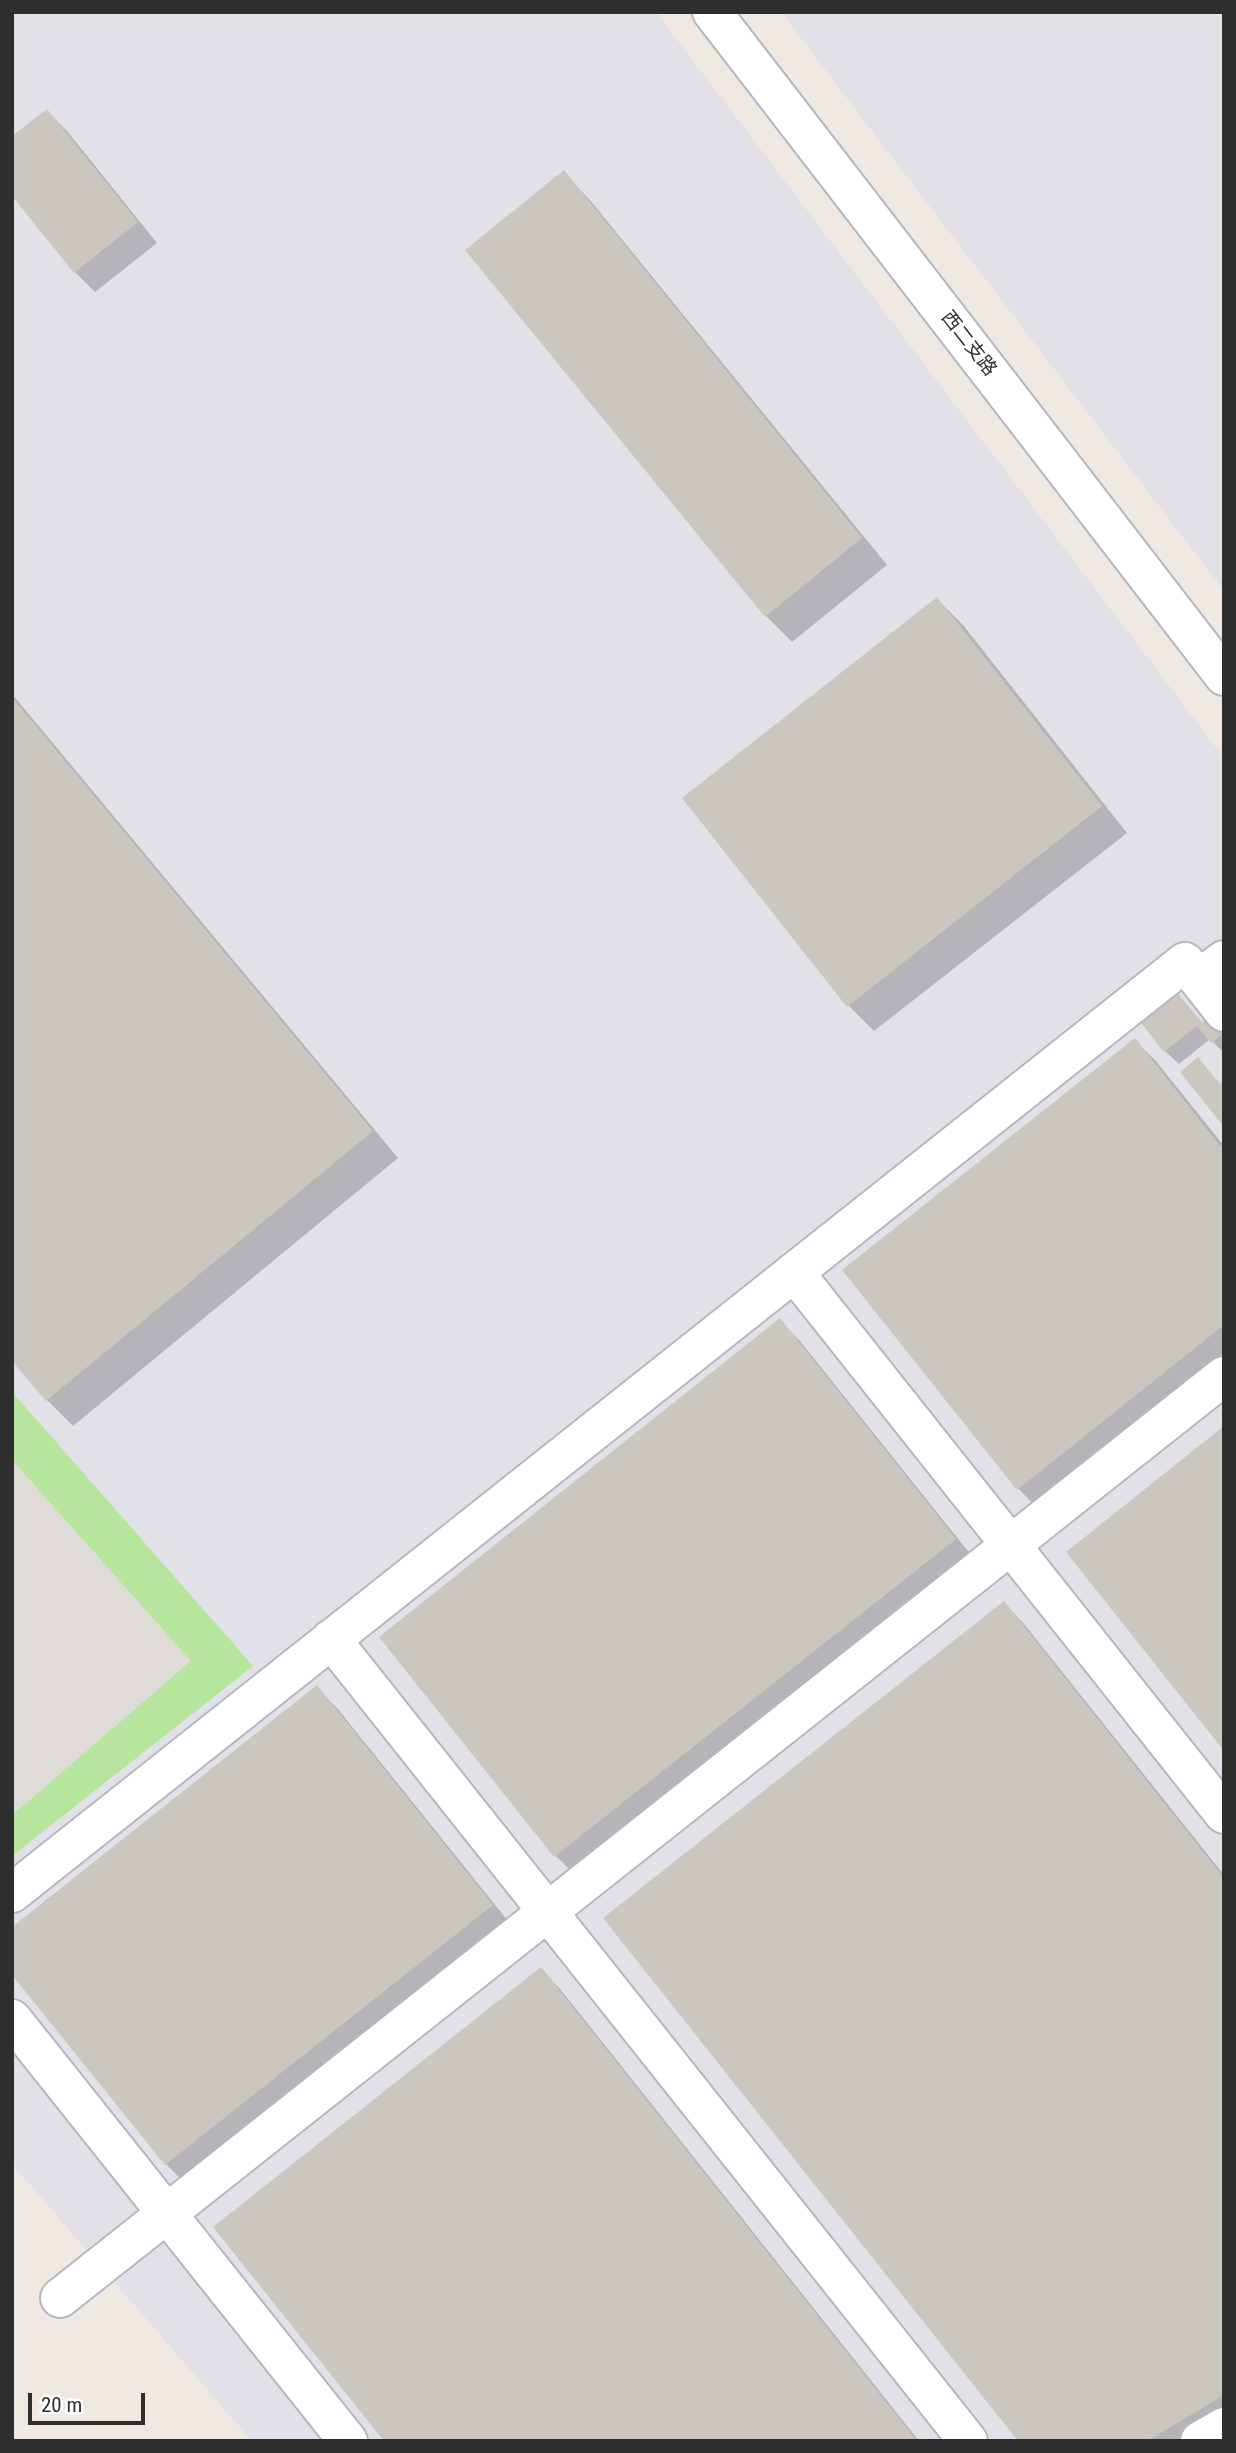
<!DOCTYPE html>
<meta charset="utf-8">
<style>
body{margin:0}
#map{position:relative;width:1236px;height:2453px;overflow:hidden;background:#efe9e1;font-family:"Roboto Condensed",sans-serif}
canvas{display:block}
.frame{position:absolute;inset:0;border:14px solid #2e2e2e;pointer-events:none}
.scale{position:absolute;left:28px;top:2393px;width:117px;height:32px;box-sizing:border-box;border:4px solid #2e2e2e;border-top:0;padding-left:9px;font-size:21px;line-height:24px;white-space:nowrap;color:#2e2e2e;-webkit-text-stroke:5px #fff;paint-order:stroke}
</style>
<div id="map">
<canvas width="1236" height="2453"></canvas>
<div class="frame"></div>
<div class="scale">20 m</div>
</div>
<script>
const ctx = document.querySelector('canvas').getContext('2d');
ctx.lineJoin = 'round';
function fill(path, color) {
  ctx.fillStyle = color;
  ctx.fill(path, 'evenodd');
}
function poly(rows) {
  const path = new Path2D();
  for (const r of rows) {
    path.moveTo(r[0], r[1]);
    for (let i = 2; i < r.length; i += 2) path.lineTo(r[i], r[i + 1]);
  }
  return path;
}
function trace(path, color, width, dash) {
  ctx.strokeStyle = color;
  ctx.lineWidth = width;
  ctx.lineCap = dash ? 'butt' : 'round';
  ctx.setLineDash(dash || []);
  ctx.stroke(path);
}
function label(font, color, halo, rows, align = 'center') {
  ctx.font = font + ' "Roboto Condensed","Noto Sans SC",sans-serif';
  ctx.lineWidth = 6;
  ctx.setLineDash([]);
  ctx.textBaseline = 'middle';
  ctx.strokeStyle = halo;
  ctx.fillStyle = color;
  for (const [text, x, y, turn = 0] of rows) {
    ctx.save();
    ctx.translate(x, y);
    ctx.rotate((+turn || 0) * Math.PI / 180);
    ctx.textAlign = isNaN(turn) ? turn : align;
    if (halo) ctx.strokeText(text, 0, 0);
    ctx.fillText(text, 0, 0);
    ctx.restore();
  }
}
fill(poly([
 [12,12,656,12,1224,758,1224,2441,252,2441,12,2164],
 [781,12,1224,12,1224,591]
]), '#e3e1e8');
fill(poly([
 [13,1393,253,1666,12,1856,12,1815,190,1661,12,1460]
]), '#b6e59e');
fill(poly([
 [12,1460,191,1661,12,1815]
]), '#dfdcd8');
fill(poly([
 [47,111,67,131,157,243,95,292,75,272],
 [563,173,589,199,887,565,792,642,766,616,468,250],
 [937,599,963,625,1127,833,874,1031,848,1005],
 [12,694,398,1158,73,1426,47,1400,12,1359],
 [1175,992,1203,1024,1224,1029,1224,1053,1210,1039,1179,1064,1165,1051],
 [1134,1040,1155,1060,1224,1146,1224,1362,1038,1509,1018,1488],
 [780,1321,800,1341,975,1560,576,1876,556,1856],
 [1004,1603,1024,1624,1224,1875,1224,2427,1201,2441,1021,2441],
 [317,1688,337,1708,512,1926,186,2184,166,2164],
 [541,1969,561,1990,919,2441,386,2441]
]), '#0003');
fill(poly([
 [47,109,138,222,74,273,12,196,12,136],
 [564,170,862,538,765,617,465,250],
 [937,597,1102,806,847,1007,682,798],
 [12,697,373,1131,46,1401,12,1361],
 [1175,990,1202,1023,1212,1015,1224,1030,1224,1033,1211,1043,1197,1026,1164,1052,1138,1019],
 [1135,1038,1220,1146,1224,1144,1224,1325,1017,1490,842,1270],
 [1198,1057,1220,1084,1224,1081,1224,1127,1180,1072],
 [780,1318,956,1539,554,1857,379,1637],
 [1224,1426,1224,1751,1066,1552],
 [1004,1601,1224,1878,1224,2395,1147,2441,1018,2441,603,1918],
 [317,1685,493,1905,165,2165,12,1975,12,1927],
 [541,1967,917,2441,384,2441,213,2227]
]), '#cbc7bf');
const minor = poly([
 [712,12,1224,676],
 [1198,979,1224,1012],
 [794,1272,1224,1814],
 [331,1639,968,2441],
 [12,1893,1185,962,1198,979,1224,960],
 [12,2019,348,2441],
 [60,2298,1224,1376],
 [1200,2441,1224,2427]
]);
trace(minor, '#b4b7c1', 42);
trace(minor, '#fff', 38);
label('19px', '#2e2e2e', '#fff', [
 ["西二支路",968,344,52]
]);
</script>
